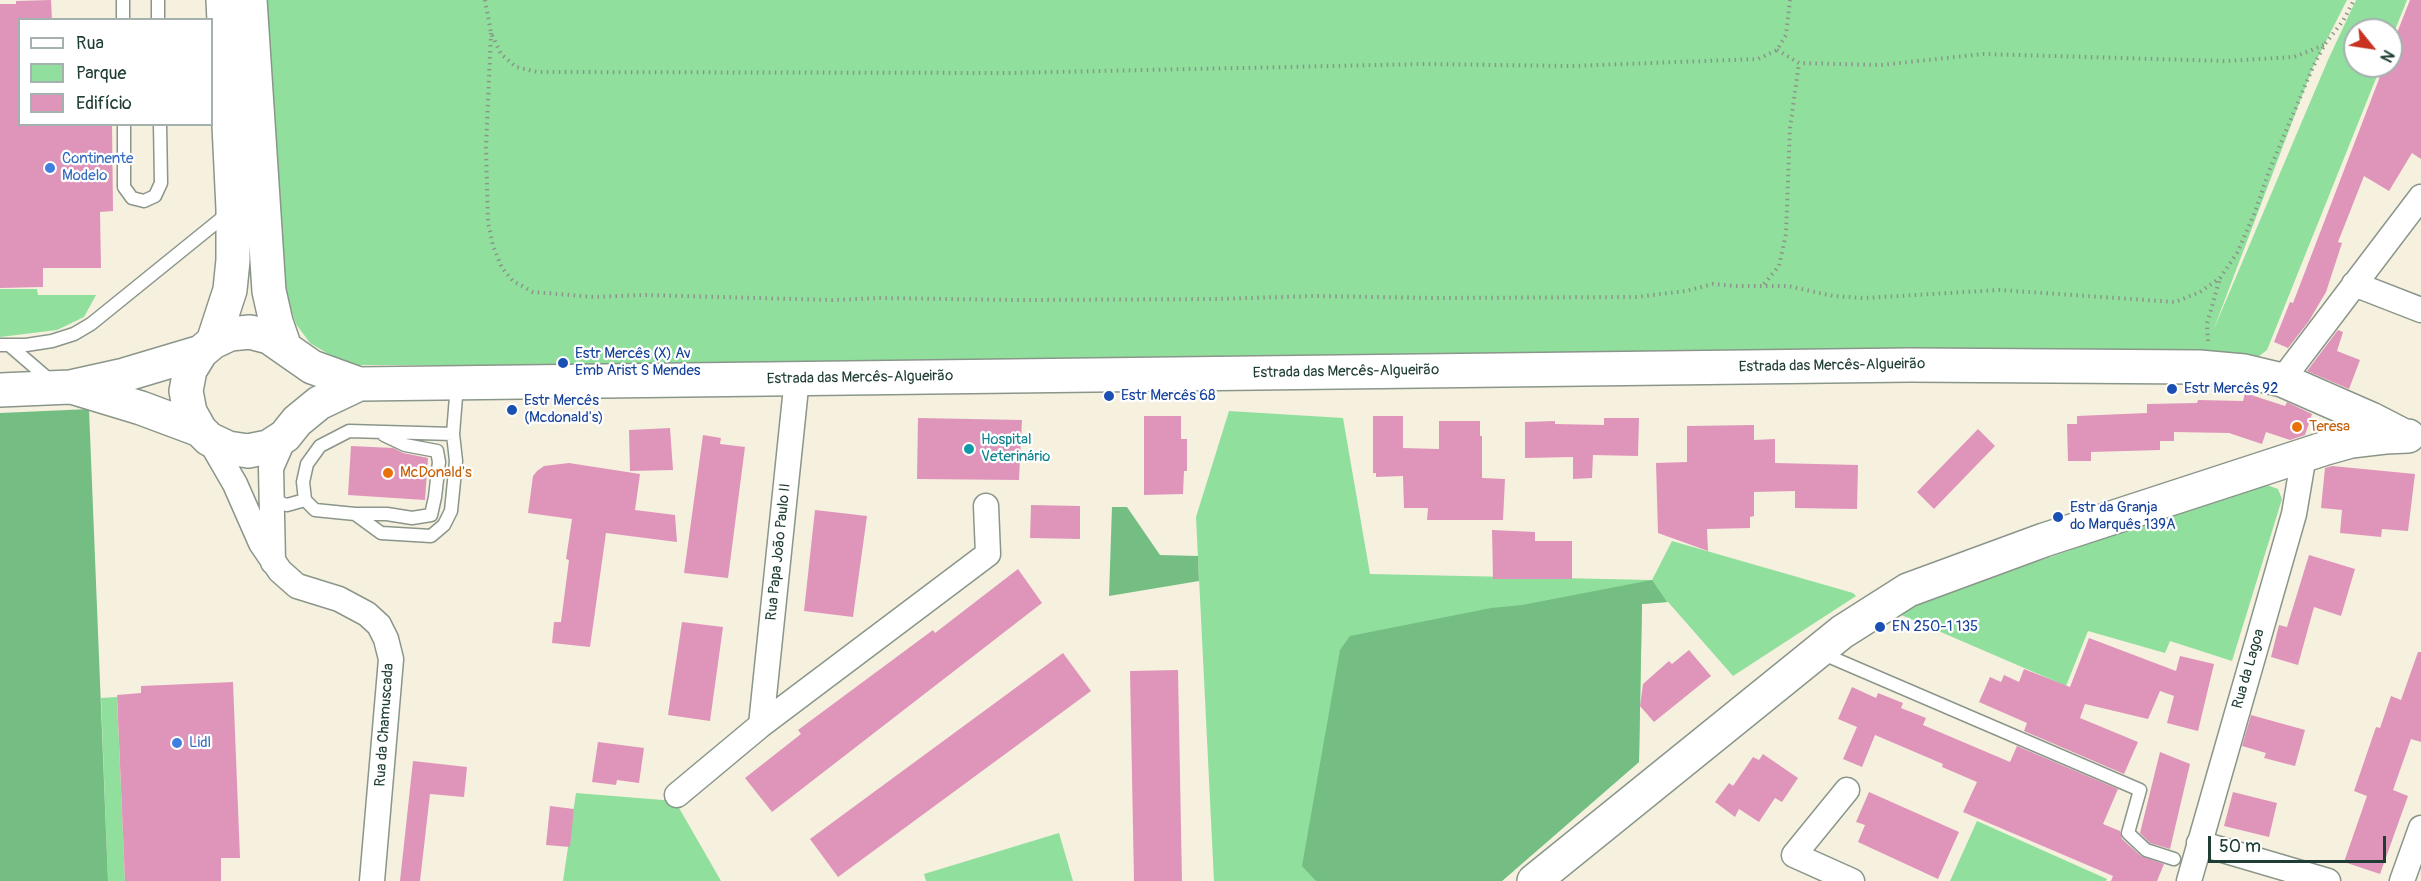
<!DOCTYPE html>
<meta charset="utf-8">
<style>
body{margin:0}
#map{position:relative;width:2421px;height:881px;overflow:hidden;background:#f6f0df;font-family:Pangolin,sans-serif}
canvas{display:block}
.legend{position:absolute;left:18px;top:18px;width:195px;height:108px;box-sizing:border-box;background:#fff;border:2px solid #a5b1ae;margin:0;padding:8px 10px;list-style:none;font-size:18px;color:#1f3d34}
.legend li{display:flex;align-items:center;gap:12px;height:30px}
.legend b{width:30px;border:2px solid #a5b1ae}
.north{position:absolute;left:2343px;top:18px;width:60px;height:60px;box-sizing:border-box;background:#fff;border:2px solid #a5b1ae;border-radius:50%;rotate:120deg;font-size:16px;font-weight:700;line-height:24px;text-align:center;color:#1f3d34}
.north::after{content:'';display:block;margin:auto;width:21px;height:27px;background:#c8321e;clip-path:polygon(50% 0,100% 100%,50% 72%,0 100%)}
.scale{position:absolute;left:2208px;top:836px;width:178px;height:27px;box-sizing:border-box;border:3px solid #1f3d34;border-top:0;padding-left:8px;font-size:18px;line-height:21px;white-space:nowrap;color:#1f3d34;-webkit-text-stroke:4px #fff;paint-order:stroke}
</style>
<div id="map">
<canvas width="2421" height="881"></canvas>
<ul class="legend">
<li><b style="height:8px;background:#fff"></b>Rua</li>
<li><b style="height:16px;background:#90df9d"></b>Parque</li>
<li><b style="height:16px;background:#df95ba"></b>Edifício</li>
</ul>
<div class="north">N</div>
<div class="scale">50 m</div>
</div>
<script>
const ctx = document.querySelector('canvas').getContext('2d');
ctx.lineJoin = 'round';
function fill(path, color) {
  ctx.fillStyle = color;
  ctx.fill(path, 'evenodd');
}
function poly(rows) {
  const path = new Path2D();
  for (const r of rows) {
    path.moveTo(r[0], r[1]);
    for (let i = 2; i < r.length; i += 2) path.lineTo(r[i], r[i + 1]);
  }
  return path;
}
function trace(path, color, width, dash) {
  ctx.strokeStyle = color;
  ctx.lineWidth = width;
  ctx.lineCap = dash ? 'butt' : 'round';
  ctx.setLineDash(dash || []);
  ctx.stroke(path);
}
function label(font, color, halo, rows, align = 'center') {
  ctx.font = font + ' Pangolin,sans-serif';
  ctx.lineWidth = 4.5;
  ctx.setLineDash([]);
  ctx.textBaseline = 'middle';
  ctx.strokeStyle = halo;
  ctx.fillStyle = color;
  for (const [text, x, y, turn = 0] of rows) {
    ctx.save();
    ctx.translate(x, y);
    ctx.rotate((+turn || 0) * Math.PI / 180);
    ctx.textAlign = isNaN(turn) ? turn : align;
    if (halo) ctx.strokeText(text, 0, 0);
    ctx.fillText(text, 0, 0);
    ctx.restore();
  }
}
fill(poly([
 [259,0,2347,0,2313,67,2213,331,2328,60,2356,0,2407,0,2391,40,2391,30,2355,30,2355,66,2381,66,2267,350,2258,357,2199,367,354,365,330,355,310,343,296,324,285,292],
 [0,289,37,289,38,295,96,295,84,317,57,330,0,337],
 [1229,411,1343,418,1370,574,1652,580,1672,541,1853,593,1856,596,1733,676,1668,602,1642,604,1639,762,1502,881,1214,881,1196,517],
 [2261,483,2278,489,2282,499,2232,661,2170,641,2165,653,2088,631,2066,686,1899,614,1932,594,2045,559],
 [117,697,125,881,108,881,101,698],
 [576,793,675,801,721,881,563,881],
 [1977,821,2107,879,2106,881,1950,881],
 [1059,833,1073,881,926,881,924,874]
]), '#90df9d');
fill(poly([
 [89,409,108,881,0,881,0,413],
 [1112,507,1127,507,1160,555,1198,556,1199,581,1109,596],
 [1652,580,1667,602,1642,604,1639,762,1502,881,1316,881,1302,866,1340,650,1350,636,1491,608,1522,605]
]), '#74be84');
fill(poly([
 [51,0,52,20,20,20,20,124,112,124,113,211,100,212,101,268,43,268,43,287,0,288,0,4,16,4,16,1],
 [2410,0,2421,0,2421,159,2412,153,2389,191,2364,176,2338,242,2342,243,2326,292,2309,321,2288,348,2274,342,2290,302,2293,303,2384,66,2391,66,2391,48],
 [2338,330,2343,332,2337,351,2360,360,2349,389,2307,371],
 [2245,393,2285,406,2287,402,2312,414,2305,435,2290,440,2266,432,2262,444,2229,433,2174,432,2174,441,2160,441,2160,450,2091,452,2091,461,2068,461,2067,424,2077,424,2077,416,2147,413,2147,404,2197,403,2198,400,2243,401],
 [1144,416,1181,416,1181,439,1187,439,1187,471,1184,471,1183,494,1144,495],
 [1373,416,1403,416,1403,448,1439,449,1439,421,1480,421,1480,436,1482,436,1482,478,1505,479,1503,520,1427,520,1428,508,1404,508,1403,476,1376,477,1376,473,1373,473],
 [918,418,1022,420,1019,480,917,479],
 [1604,418,1639,418,1638,456,1593,455,1592,478,1573,479,1573,457,1525,458,1525,422,1555,421,1555,424,1604,425],
 [1754,425,1754,440,1775,439,1775,463,1858,465,1857,509,1795,508,1795,491,1754,492,1754,516,1750,517,1750,528,1707,529,1708,551,1658,533,1656,463,1687,462,1687,426],
 [670,428,673,470,630,471,629,430],
 [1978,429,1995,446,1934,509,1917,492],
 [703,435,721,438,720,444,745,447,728,578,684,573],
 [351,446,393,448,403,453,428,458,425,500,348,495],
 [569,463,640,474,635,510,675,515,677,542,606,533,590,647,552,643,554,622,561,622,569,560,566,559,572,519,528,513,533,476,537,471,544,466],
 [2332,466,2415,474,2408,531,2382,529,2381,537,2340,533,2342,510,2321,508,2325,468],
 [1031,505,1080,506,1080,539,1030,538],
 [815,510,867,516,853,617,804,611],
 [1492,530,1535,532,1535,541,1572,541,1572,579,1493,579],
 [2309,555,2355,569,2341,616,2314,607,2298,665,2271,657,2279,625,2287,627],
 [1018,569,1042,603,772,812,745,778,801,734,798,730,933,630,935,633],
 [682,622,723,627,710,721,668,715],
 [2089,638,2176,671,2180,656,2214,664,2198,731,2167,723,2174,696,2160,691,2148,719,2085,704,2080,718,2138,742,2124,774,2024,731,2027,723,1979,702,1990,677,2001,682,2004,675,2019,682,2024,669,2070,687],
 [1689,650,1711,676,1654,722,1640,706,1643,684,1669,661,1672,664],
 [2418,652,2421,652,2421,742,2411,739,2393,790,2408,796,2380,874,2344,862,2367,796,2354,791,2376,727,2380,728,2391,696,2401,700],
 [1063,653,1091,691,838,877,810,839],
 [1178,670,1182,881,1134,881,1130,671],
 [233,682,240,858,221,858,221,881,125,881,117,695,141,693,141,686],
 [1852,687,1876,698,1878,693,1903,703,1901,708,1926,718,1923,725,2010,762,2017,746,2118,789,2103,824,2120,831,2122,839,2141,856,2164,864,2157,881,2111,881,2113,876,1963,812,1977,782,1942,767,1943,764,1875,735,1862,767,1843,759,1857,727,1838,719],
 [2251,715,2305,730,2295,766,2264,758,2266,753,2242,746],
 [598,742,644,748,639,783,617,780,616,785,592,782],
 [2160,752,2190,764,2170,849,2150,843,2140,833],
 [1763,754,1798,778,1782,802,1775,798,1759,822,1739,809,1735,817,1715,802,1729,783,1733,786,1753,757,1759,760],
 [413,761,467,767,464,797,430,794,420,881,400,881],
 [1869,792,1959,832,1938,879,1858,842,1865,825,1856,822],
 [2233,792,2277,803,2269,837,2224,826],
 [550,806,574,809,570,847,546,845]
]), '#df95ba');
const lane = poly([
 [123,0,123,20],
 [158,0,158,20],
 [124,124,124,187,132,198,144,201,155,196,161,183,160,124],
 [0,345,26,345,52,341,74,334,91,324,227,214],
 [9,345,52,382],
 [453,434,349,431,320,446,307,464,303,482,305,500,315,510,355,514,381,533,431,536,444,525,451,511,456,461,453,434,457,384],
 [272,500,287,505,305,500],
 [355,514,387,514,412,518,431,515,435,497,439,462,437,451,405,445,384,435],
 [1821,653,2140,790,2128,833,2146,850,2174,859]
]);
const street = poly([
 [2354,284,2421,310],
 [2282,380,2421,197],
 [209,439,235,484,261,543,280,571,297,586,339,599,367,614,379,625,386,639,391,659,372,881],
 [273,562,271,468,285,436],
 [761,725,988,554,986,506],
 [1847,790,1794,855,1852,881],
 [677,795,761,725,797,378],
 [2199,843,2328,881],
 [2189,881,2294,514,2304,455],
 [2402,881,2421,828]
]);
const secondary = poly([
 [250,0,269,291,276,322,285,348],
 [213,342,230,290,233,260,233,209,223,0],
 [359,384,319,403,297,421,285,436,268,447,248,451,228,448,209,439,200,430,190,412,186,391,190,370,201,352,213,342,230,334,250,332,269,337,312,367,359,384,1910,365,2199,367,2244,371,2282,380,2371,419,2404,436],
 [75,388,141,408,200,430],
 [0,390,70,387,124,375,201,352],
 [1534,881,1842,632,1908,590,2044,540,2326,448,2351,441,2385,437,2408,436]
]);
trace(lane, '#8a968a', 15);
trace(street, '#8a968a', 27);
trace(secondary, '#8a968a', 36);
trace(poly([
 [485,0,491,33,501,54,516,67,538,72,1007,73,1426,64,1571,66,1758,59,1777,50,1786,35,1790,0],
 [491,33,486,148,488,222,493,246,502,268,513,281,533,292,594,297,644,295,832,300,878,298,1019,300,1217,299,1313,296,1436,298,1636,297,1686,291,1713,284,1734,286,1788,286,1833,296,1864,298,2000,290,2175,302,2200,292,2220,278,2237,253,2255,212,2269,171,2313,67,2325,44,2343,21,2354,0],
 [1777,50,1799,63,1881,65,1983,54,2226,61,2294,57,2324,45],
 [1764,284,1779,266,1786,234,1790,128,1799,63],
 [2208,341,2207,324,2220,278]
]), '#8a968a', 4, [1.5, 4.5]);
trace(lane, '#fff', 12);
trace(street, '#fff', 24);
trace(secondary, '#fff', 33);
for (const [x, y, r, color] of [
 [50,168,6,"#3f7fe0"],
 [563,363,6,"#1a4fb4"],
 [2172,389,6,"#1a4fb4"],
 [1109,396,6,"#1a4fb4"],
 [512,410,6,"#1a4fb4"],
 [2297,427,6,"#e8710a"],
 [969,449,6,"#0f9aa8"],
 [388,473,6,"#e8710a"],
 [2058,517,6,"#1a4fb4"],
 [1880,627,6,"#1a4fb4"],
 [177,743,6,"#3f7fe0"]
]) {
  const dot = new Path2D();
  dot.arc(x, y, r, 0, 2 * Math.PI);
  ctx.fillStyle = color;
  ctx.fill(dot);
  trace(dot, '#fff', 2);
}
label('15px', '#366cbe', '#fff', [
 ["Continente",62,159],
 ["Modelo",62,176],
 ["Lidl",189,743]
], 'left');
label('15px', '#164399', '#fff', [
 ["Estr Mercês (X) Av",575,354],
 ["Emb Arist S Mendes",575,371],
 ["Estr Mercês 92",2184,389],
 ["Estr Mercês 68",1121,396],
 ["Estr Mercês",524,401],
 ["(Mcdonald's)",524,418],
 ["Estr da Granja",2070,508],
 ["do Marquês 139A",2070,525],
 ["EN 250-1 135",1892,627]
], 'left');
label('15px', '#1f3d34', '#fff', [
 ["Estrada das Mercês-Algueirão",1832,366,-1],
 ["Estrada das Mercês-Algueirão",1346,372,-1],
 ["Estrada das Mercês-Algueirão",860,378,-1],
 ["Rua Papa João Paulo II",779,552,-84],
 ["Rua da Lagoa",2249,669,-74],
 ["Rua da Chamuscada",385,725,-86]
]);
label('15px', '#c56008', '#fff', [
 ["Teresa",2309,427],
 ["McDonald's",400,473]
], 'left');
label('15px', '#0d838f', '#fff', [
 ["Hospital",981,440],
 ["Veterinário",981,457]
], 'left');
</script>
